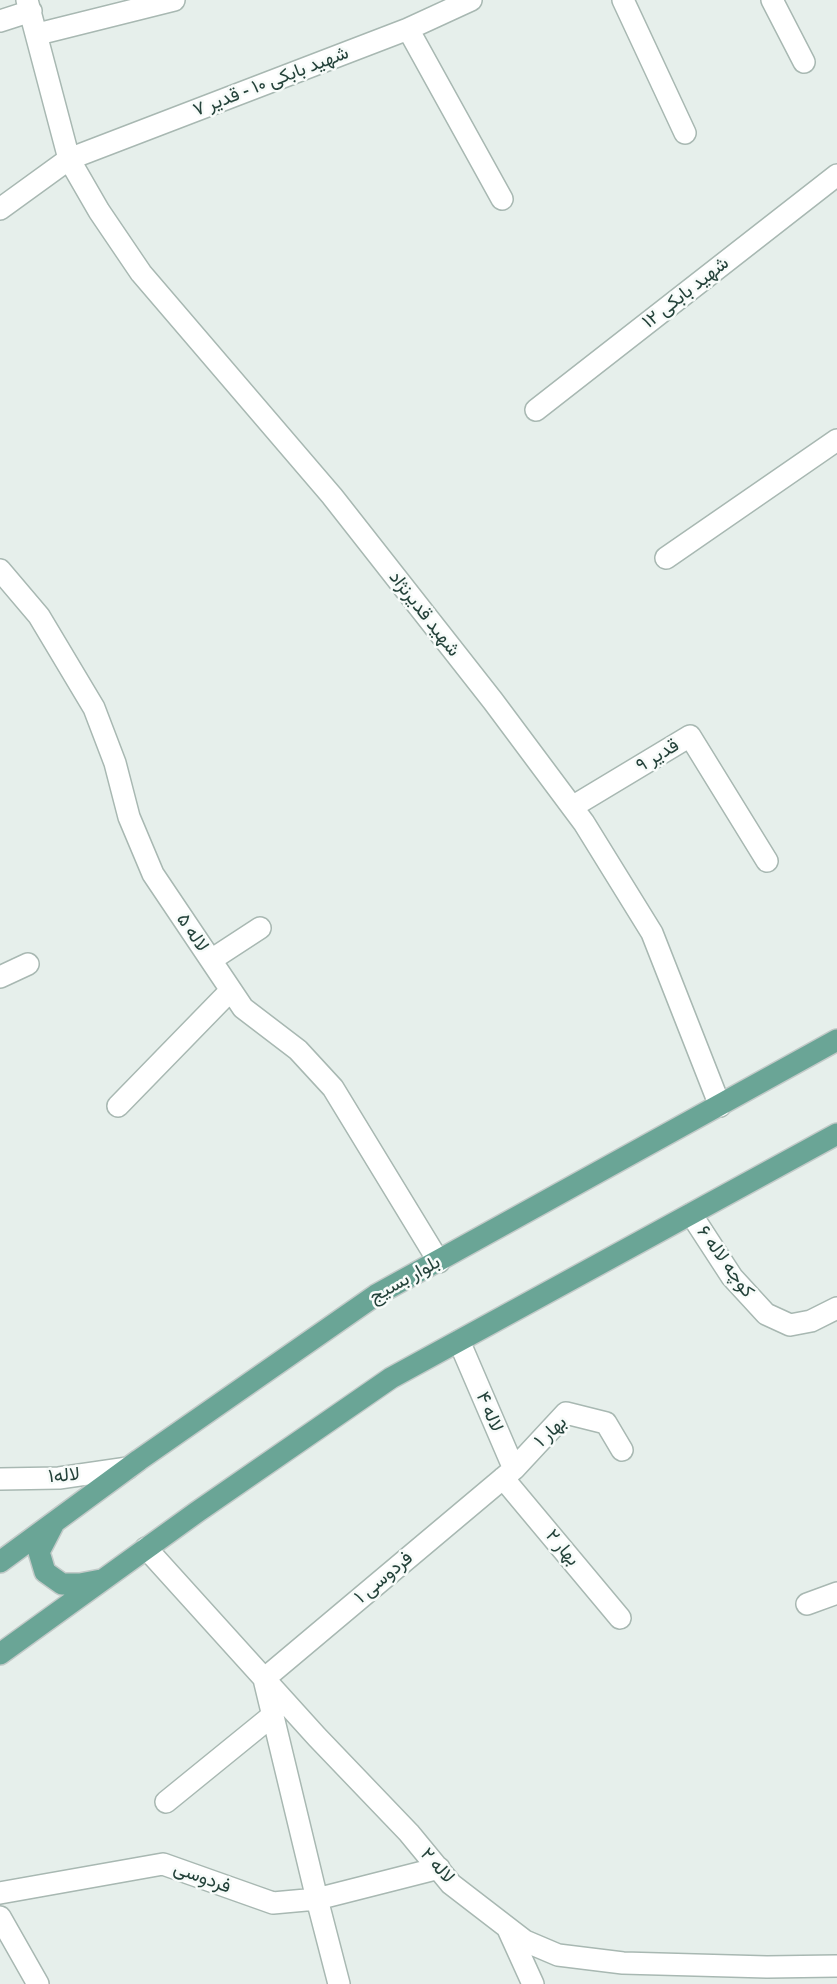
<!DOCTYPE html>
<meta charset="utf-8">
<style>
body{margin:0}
canvas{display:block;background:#e6efeb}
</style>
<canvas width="837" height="1984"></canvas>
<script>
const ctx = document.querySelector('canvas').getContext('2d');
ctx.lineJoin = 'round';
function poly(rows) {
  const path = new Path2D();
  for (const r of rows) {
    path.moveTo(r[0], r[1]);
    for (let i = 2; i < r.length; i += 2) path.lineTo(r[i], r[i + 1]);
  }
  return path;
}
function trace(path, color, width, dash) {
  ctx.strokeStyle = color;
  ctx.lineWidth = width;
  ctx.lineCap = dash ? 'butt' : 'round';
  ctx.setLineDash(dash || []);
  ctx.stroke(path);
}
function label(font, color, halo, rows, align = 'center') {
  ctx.font = font + ' Signika,Vazirmatn,sans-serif';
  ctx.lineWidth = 5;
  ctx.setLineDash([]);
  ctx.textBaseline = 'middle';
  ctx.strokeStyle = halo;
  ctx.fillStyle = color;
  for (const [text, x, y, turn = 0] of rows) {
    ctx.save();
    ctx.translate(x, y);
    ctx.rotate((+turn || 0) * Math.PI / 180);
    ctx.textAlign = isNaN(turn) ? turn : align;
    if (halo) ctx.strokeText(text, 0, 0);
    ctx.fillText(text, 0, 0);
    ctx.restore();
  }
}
const minor = poly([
 [27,0,69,159,99,211,141,273,332,496,493,701,584,823,652,933,720,1106],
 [623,0,685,133],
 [772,0,804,62],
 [0,21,31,11],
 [408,29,502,199],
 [38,34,174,0],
 [0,209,69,159,408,29,471,0],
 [536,410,837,175],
 [666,558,837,440],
 [0,570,39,616,94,708,115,763,129,817,153,874,243,1008,298,1050,333,1088,439,1262],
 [572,807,690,736,767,861],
 [211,960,260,928],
 [0,977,28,964],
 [118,1106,231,990],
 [691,1214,732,1277,766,1314,790,1325,811,1321,837,1308],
 [514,1469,566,1413,606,1423,622,1450],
 [503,1478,620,1618],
 [0,1479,59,1478,128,1468],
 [146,1548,317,1737,409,1833,451,1884,525,1941,558,1955,623,1963,767,1967,837,1966],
 [807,1604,837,1593],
 [166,1802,273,1715],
 [439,1868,317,1899,264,1679,514,1469,459,1341],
 [0,1893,163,1864,273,1903,317,1899,339,1984],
 [0,1917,38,1984],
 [508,1929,533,1984]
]);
const major = poly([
 [53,1525,39,1552,45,1572,62,1584,80,1584,101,1580],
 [0,1562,139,1460,376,1295,837,1040],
 [0,1654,197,1512,391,1378,837,1134]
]);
trace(minor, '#a8b8b2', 24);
trace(major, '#c2cac8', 24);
trace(minor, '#fff', 21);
trace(major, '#6aa596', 21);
label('19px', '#24423a', '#f7fbf9', [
 ["شهید بابکی ۱۰ - قدیر ۷",271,82,-21],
 ["شهید بابکی ۱۲",686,293,-38],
 ["شهید قدیرنژاد",424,614,52],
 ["قدیر ۹",658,756,-31],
 ["لاله ۵",192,933,56],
 ["کوچه لاله ۶",725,1262,54],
 ["بلوار بسیج",405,1280,-29],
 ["لاله ۴",489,1412,67],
 ["بهار ۱",551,1432,-43],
 ["لاله۱",64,1476,-5],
 ["بهار ۲",562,1548,50],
 ["فردوسی ۱",384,1578,-40],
 ["لاله ۲",437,1866,48],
 ["فردوسی",202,1878,20]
]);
</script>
